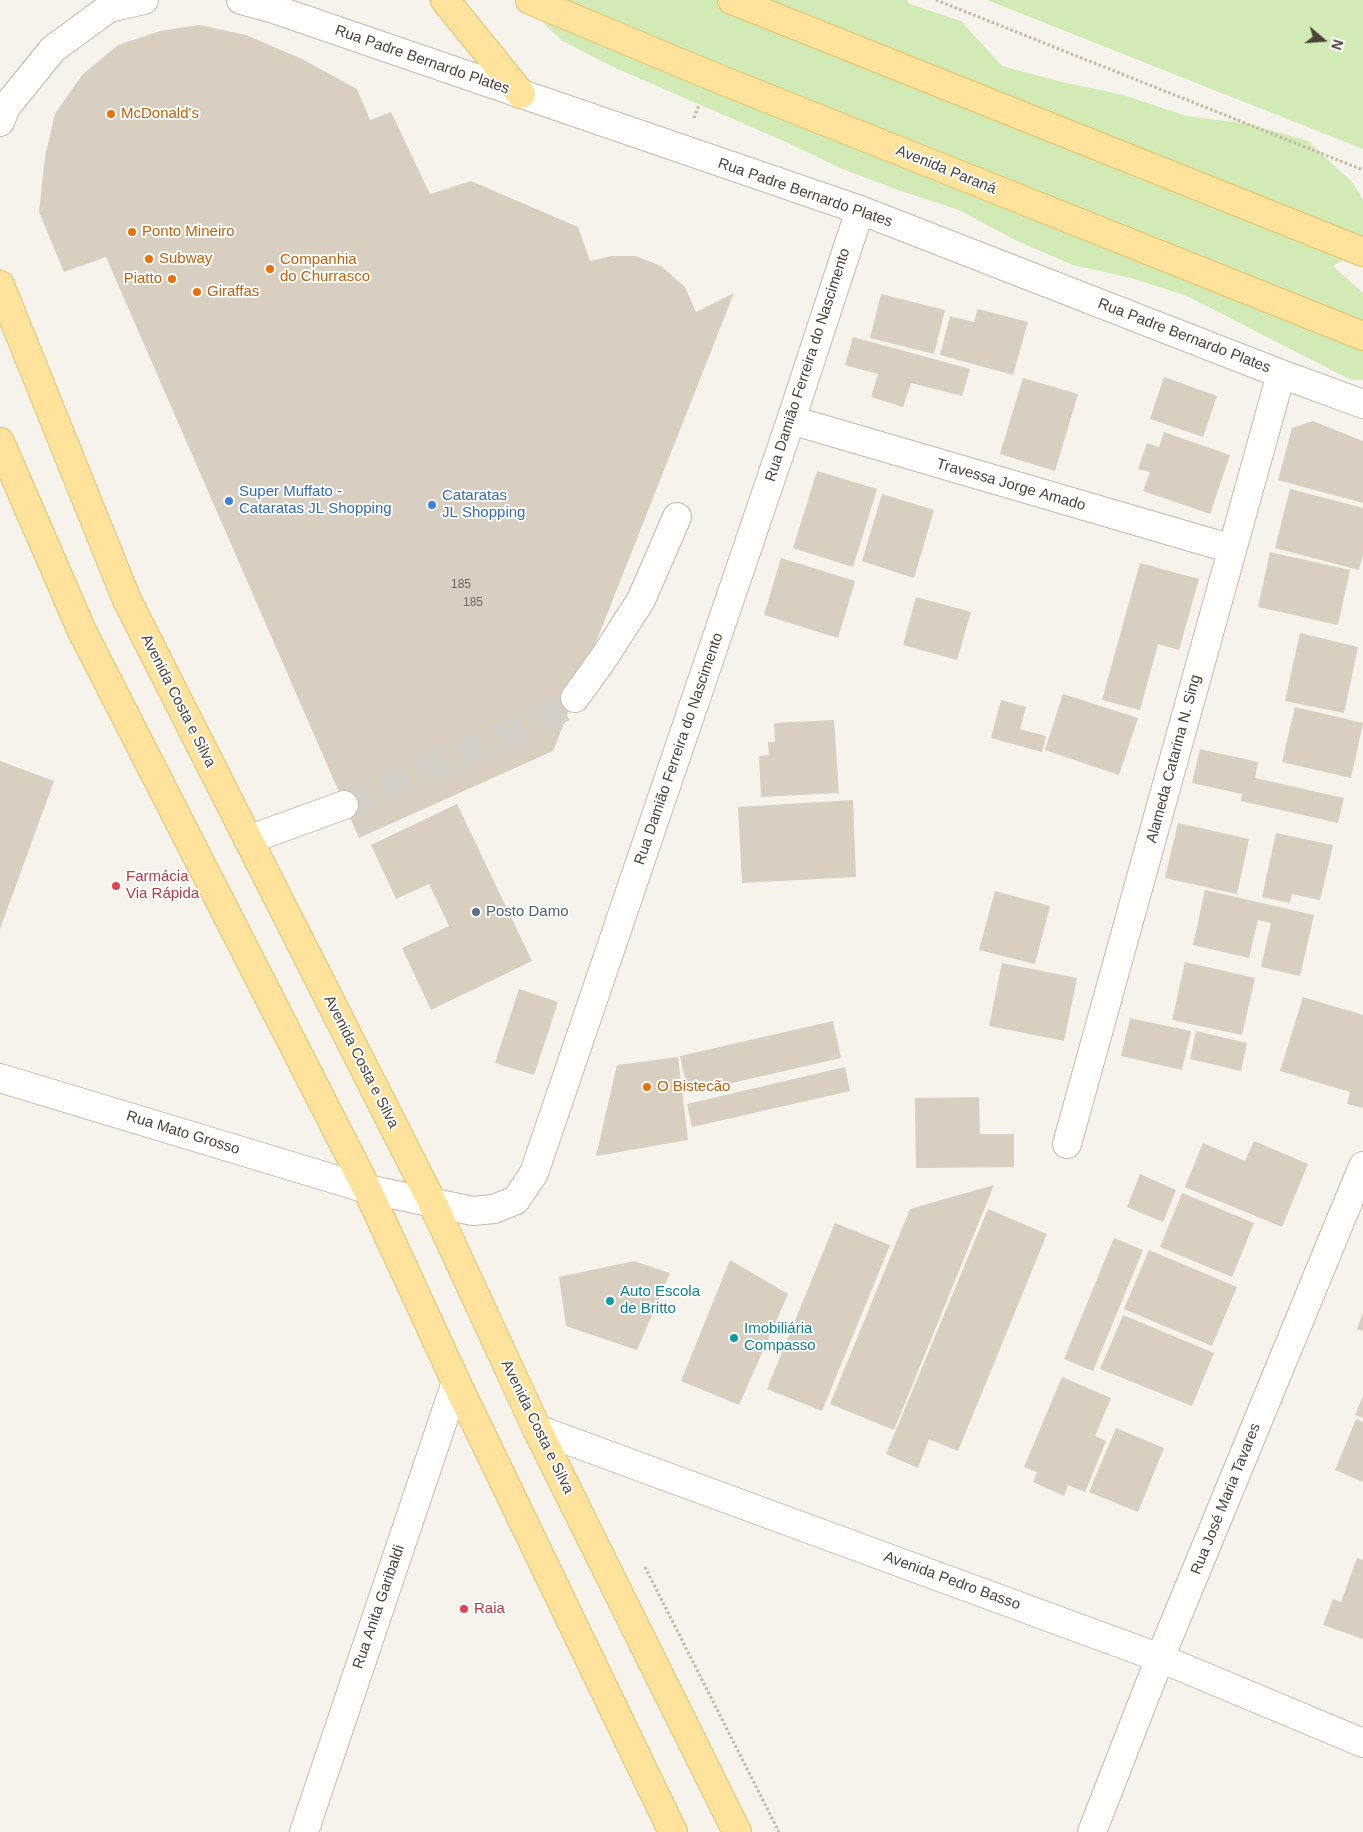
<!DOCTYPE html>
<meta charset="utf-8">
<style>
body{margin:0}
#map{position:relative;width:1363px;height:1832px;overflow:hidden;background:#f6f3ec;font-family:Helvetica,sans-serif}
canvas{display:block}
.north{position:absolute;left:1298px;top:15px;width:50px;height:50px;-webkit-text-stroke:4px #fff;paint-order:stroke;rotate:108deg;font-size:14px;font-weight:700;line-height:20px;text-align:center;color:#4b4439}
.north::after{content:'';display:block;margin:auto;width:18px;height:22px;background:#4b4439;clip-path:polygon(50% 0,100% 100%,50% 72%,0 100%)}
</style>
<div id="map">
<canvas width="1363" height="1832"></canvas>
<div class="north">N</div>
</div>
<script>
const ctx = document.querySelector('canvas').getContext('2d');
ctx.lineJoin = 'round';
function fill(path, color) {
  ctx.fillStyle = color;
  ctx.fill(path, 'evenodd');
}
function poly(rows) {
  const path = new Path2D();
  for (const r of rows) {
    path.moveTo(r[0], r[1]);
    for (let i = 2; i < r.length; i += 2) path.lineTo(r[i], r[i + 1]);
  }
  return path;
}
function trace(path, color, width, dash) {
  ctx.strokeStyle = color;
  ctx.lineWidth = width;
  ctx.lineCap = dash ? 'butt' : 'round';
  ctx.setLineDash(dash || []);
  ctx.stroke(path);
}
function label(font, color, halo, rows, align = 'center') {
  ctx.font = font + ' Helvetica,sans-serif';
  ctx.lineWidth = 4;
  ctx.setLineDash([]);
  ctx.textBaseline = 'middle';
  ctx.strokeStyle = halo;
  ctx.fillStyle = color;
  for (const [text, x, y, turn = 0] of rows) {
    ctx.save();
    ctx.translate(x, y);
    ctx.rotate((+turn || 0) * Math.PI / 180);
    ctx.textAlign = isNaN(turn) ? turn : align;
    if (halo) ctx.strokeText(text, 0, 0);
    ctx.fillText(text, 0, 0);
    ctx.restore();
  }
}
fill(poly([
 [520,0,906,0,910,4,961,21,1002,66,1062,82,1123,95,1187,116,1249,124,1308,141,1353,183,1363,200,1363,249,1333,266,1363,293,1363,380,1351,380,1187,296,1131,278,1073,265,1017,241,959,210,898,190,840,168,786,142,613,67,561,40],
 [987,0,1363,0,1363,149]
]), '#d2eab5');
fill(poly([
 [199,25,246,35,302,59,357,89,370,120,391,112,430,194,471,181,578,227,590,261,612,256,636,256,661,266,685,287,696,312,734,293,553,751,359,838,106,257,64,272,39,212,45,157,55,114,82,75,118,45,160,31],
 [881,294,945,310,934,354,870,338],
 [978,309,1028,322,1013,375,940,355,950,316,974,322],
 [853,337,970,369,962,396,911,383,903,407,871,397,878,374,845,365],
 [1164,377,1217,396,1203,437,1150,419],
 [1023,378,1078,394,1055,471,1000,454],
 [1313,421,1363,441,1363,503,1278,480,1292,428],
 [1164,432,1230,455,1210,514,1143,491,1150,472,1138,469,1147,443,1159,447],
 [817,471,877,489,853,567,793,548],
 [1290,489,1363,508,1363,555,1359,570,1275,548],
 [882,494,934,510,914,578,862,561],
 [1270,552,1350,570,1338,625,1258,607],
 [781,558,855,581,838,638,764,615],
 [1140,563,1199,579,1179,650,1158,644,1140,710,1102,700],
 [916,597,971,612,957,660,903,645],
 [1300,633,1358,647,1344,713,1285,701],
 [1063,694,1138,718,1119,775,1045,750],
 [1001,700,1026,707,1020,729,1046,736,1042,752,991,738],
 [1295,707,1363,723,1351,778,1282,762],
 [834,720,839,793,761,797,759,756,769,755,768,742,775,742,774,723],
 [1200,749,1258,762,1255,778,1344,798,1338,823,1241,801,1242,794,1192,783],
 [0,761,54,781,0,929],
 [853,800,856,877,742,883,738,807],
 [457,804,532,961,431,1010,402,948,449,926,429,884,396,899,371,845],
 [1178,823,1249,839,1237,894,1165,878],
 [1276,833,1333,845,1320,900,1292,894,1290,903,1262,897],
 [1205,890,1314,915,1300,976,1261,967,1271,923,1258,920,1249,958,1193,945],
 [995,891,1050,906,1035,964,979,950],
 [1185,962,1255,978,1242,1035,1172,1020],
 [1002,963,1077,978,1064,1041,989,1026],
 [519,989,558,1002,534,1075,495,1063],
 [1303,997,1363,1015,1363,1108,1347,1104,1350,1092,1280,1071],
 [1130,1018,1191,1031,1182,1070,1121,1056],
 [833,1021,841,1058,688,1093,680,1056],
 [1196,1031,1247,1043,1241,1071,1190,1059],
 [678,1057,688,1140,596,1156,617,1065],
 [845,1067,850,1091,692,1127,687,1104],
 [979,1097,980,1134,1014,1134,1014,1167,916,1168,915,1098],
 [1254,1141,1308,1164,1282,1227,1185,1187,1203,1143,1245,1161],
 [1140,1174,1176,1190,1163,1222,1127,1207],
 [994,1185,894,1430,830,1404,910,1209],
 [1182,1193,1254,1223,1232,1277,1160,1247],
 [988,1209,1047,1234,958,1451,929,1439,918,1468,886,1454],
 [835,1223,890,1245,822,1411,767,1389],
 [1114,1238,1143,1250,1093,1371,1064,1359],
 [1149,1250,1237,1287,1212,1346,1124,1309],
 [730,1260,788,1294,739,1405,681,1381],
 [634,1261,670,1273,637,1350,566,1326,559,1277],
 [1363,1312,1363,1331,1357,1329],
 [1123,1315,1214,1353,1192,1406,1100,1369],
 [1062,1377,1111,1398,1095,1436,1106,1441,1085,1492,1068,1485,1064,1496,1033,1482,1037,1472,1024,1467],
 [1363,1396,1363,1418,1355,1415],
 [1356,1419,1363,1422,1363,1482,1335,1470],
 [1116,1428,1164,1448,1138,1512,1089,1492],
 [1357,1558,1363,1560,1363,1639,1323,1625,1333,1599,1341,1602]
]), '#d8cfc1');
trace(poly([
 [344,805,530,725,559,710,575,698]
]), '#d4d0c8', 28, [28, 14]);
const minor = poly([
 [241,0,274,9,860,210,1281,374,1363,404],
 [0,122,6,107,53,49,109,8,144,0],
 [791,420,1232,549],
 [575,698,605,656,641,600,677,517],
 [248,840,344,805],
 [0,1078,367,1189,473,1211,494,1209,516,1200,534,1173,791,420,860,210],
 [1067,1144,1281,374],
 [537,1429,1160,1658,1363,1743],
 [304,1832,456,1382],
 [1092,1832,1160,1658,1363,1166]
]);
const major = poly([
 [445,0,521,94],
 [530,0,709,75,1363,336],
 [732,0,1363,252],
 [0,285,127,600,432,1202,537,1429,737,1832],
 [0,442,82,631,367,1189,456,1382,673,1832]
]);
trace(minor, '#c2bbae', 30);
trace(major, '#e6c16a', 30);
trace(poly([
 [936,0,1363,170],
 [694,118,699,105],
 [645,1567,779,1832]
]), '#c4b79f', 3, [2.5, 2.5]);
trace(minor, '#fff', 28);
trace(major, '#ffe39c', 28);
for (const [x, y, r, color] of [
 [111,114,5,"#e8710a"],
 [132,232,5,"#e8710a"],
 [149,259,5,"#e8710a"],
 [270,269,5,"#e8710a"],
 [172,279,5,"#e8710a"],
 [197,292,5,"#e8710a"],
 [229,501,5,"#3f7fe0"],
 [432,505,5,"#3f7fe0"],
 [116,886,5,"#e0444e"],
 [476,912,5,"#5c6f8a"],
 [647,1087,5,"#e8710a"],
 [610,1301,5,"#0f9aa8"],
 [734,1338,5,"#0f9aa8"],
 [464,1609,5,"#e0444e"]
]) {
  const dot = new Path2D();
  dot.arc(x, y, r, 0, 2 * Math.PI);
  ctx.fillStyle = color;
  ctx.fill(dot);
  trace(dot, '#fff', 2);
}
label('12px', '#6e675b', null, [
 ["185",461,585],
 ["185",473,603]
]);
label('15px', '#4b4439', '#fff', [
 ["Rua Padre Bernardo Plates",422,60,19],
 ["Avenida Paraná",946,170,22],
 ["Rua Padre Bernardo Plates",805,193,19],
 ["Rua Padre Bernardo Plates",1184,336,21],
 ["Rua Damião Ferreira do Nascimento",808,365,-72],
 ["Travessa Jorge Amado",1011,485,16],
 ["Avenida Costa e Silva",178,701,63],
 ["Rua Damião Ferreira do Nascimento",679,749,-71],
 ["Alameda Catarina N. Sing",1174,759,-75],
 ["Avenida Costa e Silva",361,1062,63],
 ["Rua Mato Grosso",183,1133,17],
 ["Avenida Costa e Silva",537,1427,64],
 ["Rua José Maria Tavares",1226,1499,-68],
 ["Avenida Pedro Basso",952,1581,20],
 ["Rua Anita Garibaldi",379,1607,-71]
]);
label('15px', '#c56008', '#fff', [
 ["McDonald's",121,114],
 ["Ponto Mineiro",142,232],
 ["Subway",159,259],
 ["Companhia",280,260],
 ["do Churrasco",280,277],
 ["Piatto",162,279,"right"],
 ["Giraffas",207,292],
 ["O Bistecão",657,1087]
], 'left');
label('15px', '#366cbe', '#fff', [
 ["Super Muffato -",239,492],
 ["Cataratas JL Shopping",239,509],
 ["Cataratas",442,496],
 ["JL Shopping",442,513]
], 'left');
label('15px', '#be3a42', '#fff', [
 ["Farmácia",126,877],
 ["Via Rápida",126,894],
 ["Raia",474,1609]
], 'left');
label('15px', '#4e5e75', '#fff', [
 ["Posto Damo",486,912]
], 'left');
label('15px', '#0d838f', '#fff', [
 ["Auto Escola",620,1292],
 ["de Britto",620,1309],
 ["Imobiliária",744,1329],
 ["Compasso",744,1346]
], 'left');
</script>
